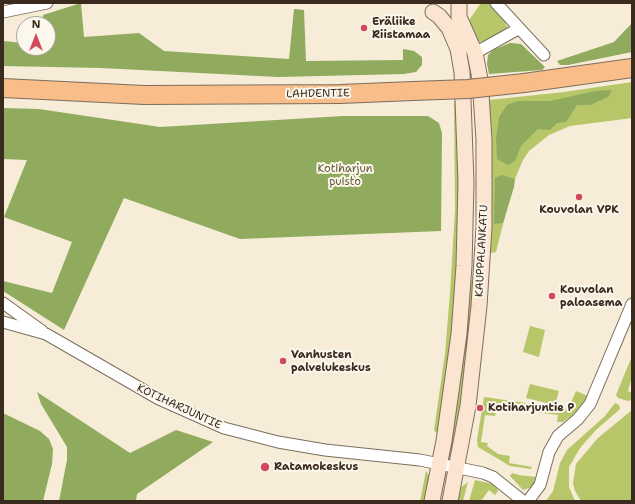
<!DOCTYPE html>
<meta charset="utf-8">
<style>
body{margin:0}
#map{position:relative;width:635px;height:504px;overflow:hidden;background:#f6ecd7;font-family:"Shantell Sans",sans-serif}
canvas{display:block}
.frame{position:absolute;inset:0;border:4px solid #3b2a1e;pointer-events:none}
.north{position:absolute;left:16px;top:16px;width:40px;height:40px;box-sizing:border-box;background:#fbf7ec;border:1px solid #aea59a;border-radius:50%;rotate:0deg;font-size:11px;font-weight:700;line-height:16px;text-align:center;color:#3b2a1e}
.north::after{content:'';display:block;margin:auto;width:14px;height:18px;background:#d1495b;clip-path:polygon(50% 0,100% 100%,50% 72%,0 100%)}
</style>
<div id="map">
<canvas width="635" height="504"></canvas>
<div class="frame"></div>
<div class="north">N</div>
</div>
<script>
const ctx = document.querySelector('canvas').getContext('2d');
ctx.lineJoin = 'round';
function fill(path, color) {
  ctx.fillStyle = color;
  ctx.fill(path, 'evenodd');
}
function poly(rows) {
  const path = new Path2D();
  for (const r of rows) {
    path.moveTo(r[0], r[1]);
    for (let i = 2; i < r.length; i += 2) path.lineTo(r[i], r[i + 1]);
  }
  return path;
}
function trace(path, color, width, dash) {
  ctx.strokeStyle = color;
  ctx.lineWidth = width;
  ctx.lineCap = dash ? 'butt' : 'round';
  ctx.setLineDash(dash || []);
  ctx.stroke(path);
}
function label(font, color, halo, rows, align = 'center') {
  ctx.font = font + ' "Shantell Sans",sans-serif';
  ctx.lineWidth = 4;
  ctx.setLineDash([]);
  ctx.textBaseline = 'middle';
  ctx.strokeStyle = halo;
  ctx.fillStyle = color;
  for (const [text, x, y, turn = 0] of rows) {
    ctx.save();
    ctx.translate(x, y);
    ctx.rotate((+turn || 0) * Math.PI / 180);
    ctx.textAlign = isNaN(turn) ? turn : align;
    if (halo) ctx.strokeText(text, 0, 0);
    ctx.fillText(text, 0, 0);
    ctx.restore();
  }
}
fill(poly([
 [481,3,490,3,502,17,508,28,505,34,482,42,477,41,467,23],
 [632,82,632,118,570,126,549,135,529,151,523,160,514,181,496,252,490,253,492,168,489,100,564,92],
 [459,100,460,180,454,318,439,436,434,430,445,354,450,293,455,210,454,101],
 [469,280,475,280,468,357,456,439,451,437],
 [530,326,545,330,539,357,523,352],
 [632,356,632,376,628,391,632,393,632,400,628,401,618,398,616,395],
 [530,384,559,391,555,405,526,398],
 [576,391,588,396,579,410,563,422,557,422,558,415,497,407,495,416,485,415,481,442,488,443,487,446,498,454,510,456,509,463,532,467,531,469,510,466,478,447,477,440,484,397,568,409],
 [615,403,619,405,620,409,596,430,580,448,569,467,569,487,575,501,546,501,553,491,560,463,567,450,605,416],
 [632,410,632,501,581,501,575,491,573,483,576,464,598,438],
 [426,471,430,477,425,501,420,501],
 [512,473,519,475,536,477,532,487,523,490,510,476],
 [475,480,493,484,496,486,498,491,495,495,489,490,481,501,469,501],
 [468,482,463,501,455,501,460,488]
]), '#b6c669');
fill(poly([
 [81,3,84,37,139,33,164,51,289,59,294,9,304,10,306,61,403,60,403,49,414,51,422,57,422,65,416,72,404,74,278,77,101,68,3,66,3,41,24,43,24,48,48,48,48,24,42,24,43,15],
 [632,23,632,52,568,65,560,65,557,61,614,42],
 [510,43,521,44,545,67,542,70,489,74,487,64,488,55,493,50],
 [612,90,608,97,590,105,577,105,566,122,557,123,550,130,538,129,521,146,515,161,508,165,497,159,496,139,499,117,507,105,518,101,550,101,595,91],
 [3,108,39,109,160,127,343,116,428,116,439,123,442,133,441,231,240,239,124,198,64,330,3,291,3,281,52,293,72,242,4,217,27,160,3,159],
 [502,175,515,179,514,187,503,223,494,224,495,178],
 [37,392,130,453,176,430,213,442,137,494,136,501,59,501,67,460,67,447,41,404],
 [3,413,40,431,49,439,53,449,52,464,43,501,3,501]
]), '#90ab5d');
const minor = poly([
 [496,3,544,55],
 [3,12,47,3],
 [475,53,518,29],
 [3,303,42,331],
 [3,322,46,334,159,399,224,428,278,442,325,450,420,460,483,473,493,477,523,501],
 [528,501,540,485,549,452,558,436,578,419,590,404,632,304]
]);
const secondary = poly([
 [432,501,444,441,459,334,464,266,466,182,462,72,458,49,449,28,439,16,433,12],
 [450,501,468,406,479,306,484,227,484,140,480,79,475,53,459,17,459,3]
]);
const trunk = poly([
 [524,83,632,68],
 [3,88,144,95,340,94,413,91]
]);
trace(minor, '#7c6e5f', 13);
trace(secondary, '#7c6e5f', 17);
trace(trunk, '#7c6e5f', 20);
trace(minor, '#fff', 11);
trace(secondary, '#fce5d0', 15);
trace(trunk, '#f8bd89', 18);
const trunkBridge = poly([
 [413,91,468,89,524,83]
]);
trace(trunkBridge, '#7c6e5f', 20, []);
trace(trunkBridge, '#f8bd89', 18);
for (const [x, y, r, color] of [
 [364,28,4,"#d1495b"],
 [579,197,4,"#d1495b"],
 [552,296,4,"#d1495b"],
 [283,361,4,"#d1495b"],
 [480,408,4,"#d1495b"],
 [265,467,5,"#d1495b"]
]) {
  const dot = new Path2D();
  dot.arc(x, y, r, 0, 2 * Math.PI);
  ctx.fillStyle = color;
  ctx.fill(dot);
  trace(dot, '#fbf7ec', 1.5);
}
label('bold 11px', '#3b2a1e', '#fbf7ec', [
 ["Eräliike",372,22],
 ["Riistamaa",372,35],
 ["Kouvolan VPK",579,210,"center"],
 ["Kouvolan",560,290],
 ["paloasema",560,303],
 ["Vanhusten",291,355],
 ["palvelukeskus",291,368],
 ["Kotiharjuntie P",488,408],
 ["Ratamokeskus",274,467]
], 'left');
label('11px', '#3b2a1e', '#fbf7ec', [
 ["LAHDENTIE",318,94,-1],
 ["KAUPPALANKATU",482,251,-87],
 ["KOTIHARJUNTIE",179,407,25]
]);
label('11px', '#605934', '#fbf7ec', [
 ["Kotiharjun",345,169],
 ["puisto",345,182]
]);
</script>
